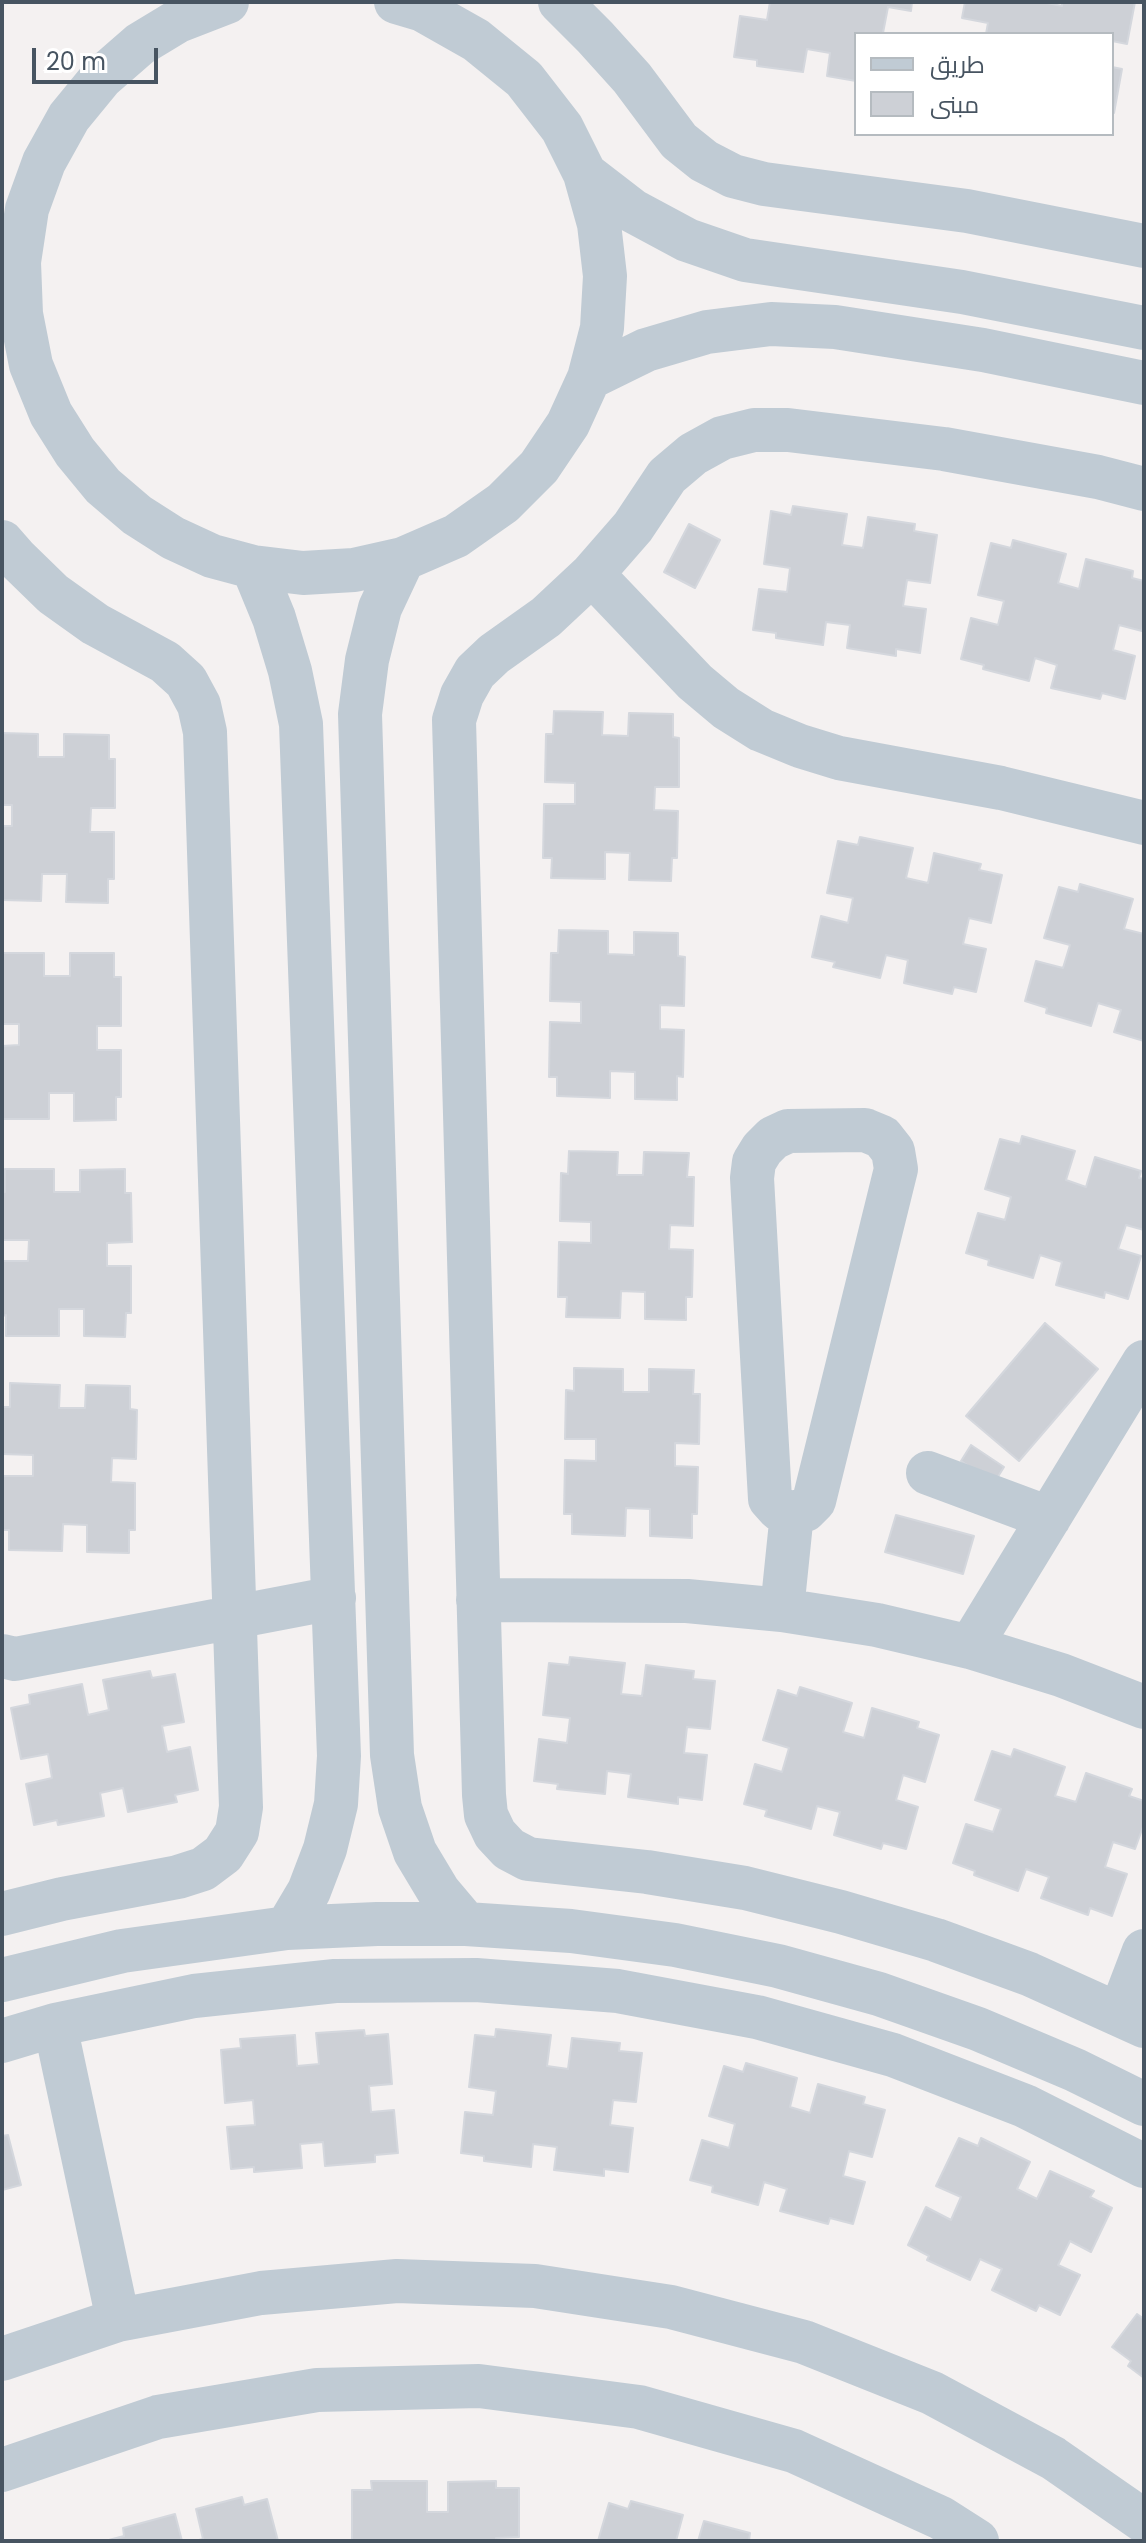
<!DOCTYPE html>
<meta charset="utf-8">
<style>
body{margin:0}
#map{position:relative;width:1146px;height:2543px;overflow:hidden;background:#f4f1f1;font-family:Poppins,Cairo,sans-serif}
canvas{display:block}
.frame{position:absolute;inset:0;border:4px solid #475461;pointer-events:none}
.legend{position:absolute;left:854px;top:32px;width:260px;height:104px;box-sizing:border-box;background:#fff;border:2px solid #b5bbc0;margin:0;padding:10px 14px;list-style:none;font-size:24px;color:#475461}
.legend li{display:flex;align-items:center;gap:16px;height:40px}
.legend b{width:40px;border:2px solid #b5bbc0}
.scale{position:absolute;left:32px;top:48px;width:126px;height:36px;box-sizing:border-box;border:4px solid #475461;border-top:0;padding-left:10px;font-size:24px;line-height:28px;white-space:nowrap;color:#475461;-webkit-text-stroke:6px #fff;paint-order:stroke}
</style>
<div id="map">
<canvas width="1146" height="2543"></canvas>
<div class="frame"></div>
<ul class="legend">
<li><b style="height:10px;background:#c0cbd4"></b>طريق</li>
<li><b style="height:22px;background:#cdd0d6"></b>مبنى</li>
</ul>
<div class="scale">20 m</div>
</div>
<script>
const ctx = document.querySelector('canvas').getContext('2d');
ctx.lineJoin = 'round';
function fill(path, color) {
  ctx.fillStyle = color;
  ctx.fill(path, 'evenodd');
}
function poly(rows) {
  const path = new Path2D();
  for (const r of rows) {
    path.moveTo(r[0], r[1]);
    for (let i = 2; i < r.length; i += 2) path.lineTo(r[i], r[i + 1]);
  }
  return path;
}
function trace(path, color, width, dash) {
  ctx.strokeStyle = color;
  ctx.lineWidth = width;
  ctx.lineCap = dash ? 'butt' : 'round';
  ctx.setLineDash(dash || []);
  ctx.stroke(path);
}
const building = poly([
 [770,2,912,2,911,11,888,7,883,33,890,34,856,34,856,81,827,76,830,53,807,49,803,72,757,66,757,60,734,57,740,16,767,20,770,2],
 [965,2,1042,2,1062,6,1062,2,1135,2,1127,44,1112,41,1112,34,986,34,988,23,962,18,965,2],
 [1112,67,1122,69,1114,113,1112,112,1112,67],
 [793,506,847,514,842,545,863,548,868,517,915,524,914,531,937,535,930,583,907,580,903,606,926,609,920,653,896,649,896,656,847,648,850,625,826,622,823,645,776,638,776,633,753,630,759,589,787,592,790,568,764,564,771,511,791,515,793,506],
 [689,524,720,540,695,588,664,572,689,524],
 [1013,540,1066,554,1058,583,1079,589,1086,559,1133,571,1132,578,1144,581,1144,622,1142,631,1119,625,1113,650,1135,656,1125,699,1102,693,1100,699,1051,688,1057,665,1035,658,1029,681,983,669,984,665,961,659,971,618,998,625,1004,601,978,595,991,543,1011,548,1013,540],
 [554,711,603,712,602,735,628,736,629,713,673,714,673,737,679,738,679,787,655,787,654,810,678,811,677,858,672,858,671,881,629,880,630,853,605,852,605,879,551,878,552,858,543,858,544,804,575,804,575,783,545,782,546,734,553,734,554,711],
 [2,733,38,734,38,757,64,757,64,734,109,735,109,759,115,759,115,808,91,808,90,832,114,832,114,879,108,879,108,903,66,902,67,874,42,874,41,901,2,900,2,826,12,826,12,805,2,805,2,733],
 [860,837,913,848,906,878,928,883,934,853,981,864,979,870,1002,875,991,923,969,918,963,944,986,949,976,992,954,987,952,994,904,983,908,960,886,955,880,978,833,967,835,962,812,957,821,916,848,923,853,898,827,893,838,841,858,845,860,837],
 [1080,884,1133,899,1124,929,1144,934,1144,1041,1114,1032,1121,1010,1098,1003,1091,1026,1046,1013,1047,1008,1025,1001,1036,961,1063,968,1070,945,1044,938,1059,887,1078,892,1080,884],
 [559,930,608,931,608,954,634,955,634,932,678,933,678,956,685,957,684,1006,660,1005,660,1029,684,1030,683,1077,677,1076,677,1100,635,1099,635,1072,610,1071,610,1098,557,1096,557,1077,549,1077,550,1022,581,1023,581,1002,550,1001,551,953,558,953,559,930],
 [2,953,44,953,44,976,70,976,70,953,114,953,114,977,121,977,121,1026,97,1026,97,1050,121,1050,121,1097,116,1097,116,1120,74,1121,74,1093,49,1093,49,1119,2,1119,2,1046,19,1045,19,1024,2,1024,2,953],
 [1022,1136,1075,1151,1066,1180,1086,1187,1095,1157,1141,1171,1139,1178,1144,1179,1144,1230,1126,1225,1118,1249,1141,1256,1128,1299,1105,1292,1104,1298,1056,1285,1062,1262,1040,1255,1033,1278,988,1265,989,1260,966,1253,978,1213,1005,1220,1011,1197,985,1189,1000,1139,1020,1144,1022,1136],
 [569,1151,618,1152,617,1175,643,1175,644,1152,689,1153,687,1177,694,1177,693,1226,670,1225,669,1249,693,1250,692,1297,686,1297,686,1320,645,1319,645,1292,621,1291,620,1318,566,1317,567,1297,558,1297,559,1242,591,1243,591,1222,560,1221,561,1173,568,1174,569,1151],
 [5,1169,54,1169,54,1192,80,1192,80,1170,125,1169,125,1193,131,1193,132,1242,107,1243,107,1266,131,1266,131,1313,126,1313,125,1337,84,1336,84,1309,59,1309,59,1336,6,1336,6,1315,2,1316,2,1261,28,1261,29,1240,2,1240,2,1192,5,1192,5,1169],
 [1045,1323,1098,1369,1019,1461,966,1416,1045,1323],
 [574,1368,623,1369,623,1392,649,1392,649,1369,694,1370,693,1394,700,1394,699,1444,675,1443,675,1466,698,1467,697,1514,692,1514,692,1538,650,1536,650,1509,626,1508,625,1536,572,1534,572,1514,564,1514,565,1460,596,1461,596,1439,565,1439,566,1390,574,1391,574,1368],
 [10,1383,60,1385,59,1408,85,1408,86,1385,130,1386,130,1409,137,1410,136,1459,112,1458,111,1482,135,1483,135,1530,129,1530,129,1553,87,1552,87,1525,63,1524,62,1551,9,1550,9,1530,2,1530,2,1476,33,1476,33,1455,2,1454,3,1407,10,1407,10,1383],
 [971,1445,1004,1467,994,1483,961,1461,971,1445],
 [896,1515,974,1536,963,1574,885,1552,896,1515],
 [570,1657,625,1663,621,1694,642,1696,646,1665,694,1671,693,1679,715,1681,710,1729,687,1727,684,1753,707,1755,702,1800,678,1797,678,1804,628,1797,631,1774,607,1771,605,1794,557,1789,558,1784,534,1781,539,1739,567,1743,570,1718,543,1715,549,1663,569,1665,570,1657],
 [150,1671,152,1678,175,1674,184,1722,162,1726,167,1752,190,1747,198,1790,175,1795,177,1802,128,1812,123,1788,100,1793,104,1816,58,1825,57,1820,34,1825,26,1784,52,1778,48,1754,21,1759,11,1708,30,1704,29,1695,82,1684,88,1715,109,1710,103,1680,150,1671],
 [800,1687,852,1703,843,1732,864,1738,872,1708,919,1722,917,1728,939,1735,925,1782,903,1775,896,1800,918,1807,906,1849,883,1843,881,1849,834,1835,840,1812,817,1806,811,1829,765,1816,767,1810,744,1804,755,1764,782,1772,789,1748,763,1740,778,1690,797,1696,800,1687],
 [1014,1749,1065,1767,1055,1796,1076,1802,1086,1773,1132,1789,1129,1796,1144,1801,1144,1824,1135,1849,1113,1842,1105,1867,1127,1874,1112,1916,1090,1908,1088,1915,1041,1898,1049,1877,1026,1869,1018,1891,974,1875,975,1871,953,1863,966,1824,993,1832,1001,1809,975,1800,992,1751,1011,1757,1014,1749],
 [496,2029,551,2035,547,2066,568,2069,572,2038,620,2043,619,2051,642,2053,636,2102,613,2100,610,2125,633,2128,628,2172,604,2169,604,2176,554,2170,557,2147,533,2144,531,2167,484,2161,484,2156,461,2153,465,2112,493,2115,496,2091,469,2087,475,2035,495,2037,496,2029],
 [364,2030,365,2036,388,2034,392,2084,369,2086,371,2112,394,2110,398,2153,375,2155,375,2162,325,2166,323,2142,300,2144,302,2168,254,2172,254,2167,231,2169,227,2127,255,2125,253,2100,225,2103,221,2050,241,2048,240,2039,295,2035,297,2066,319,2064,316,2033,364,2030],
 [746,2063,797,2078,790,2107,810,2113,818,2084,865,2097,863,2104,885,2110,872,2157,849,2151,843,2176,865,2182,853,2224,830,2218,828,2224,780,2211,787,2189,764,2182,758,2205,712,2192,713,2186,690,2180,702,2140,729,2148,735,2124,709,2116,724,2066,743,2072,746,2063],
 [8,2135,21,2185,2,2190,2,2136,8,2135],
 [959,2138,978,2146,981,2138,1030,2162,1017,2189,1037,2199,1050,2171,1094,2191,1090,2197,1112,2208,1091,2252,1070,2241,1058,2265,1080,2275,1060,2315,1039,2305,1036,2311,992,2290,1002,2269,980,2259,970,2280,927,2260,929,2256,908,2245,926,2207,951,2220,961,2197,936,2186,959,2138],
 [1137,2314,1144,2319,1144,2378,1128,2366,1131,2361,1112,2347,1137,2314],
 [371,2481,427,2481,427,2512,448,2512,448,2482,496,2481,496,2488,519,2488,519,2537,496,2538,496,2541,352,2541,352,2490,372,2490,371,2481],
 [242,2497,244,2505,267,2499,278,2541,195,2541,203,2539,196,2509,242,2497],
 [631,2501,683,2515,676,2541,598,2541,609,2503,628,2509,631,2501],
 [175,2514,182,2541,105,2541,124,2536,123,2528,175,2514],
 [704,2521,750,2533,749,2541,698,2541,704,2521]
]);
fill(building, '#cdd0d6');
trace(building, '#d4d7dd', 2);
trace(poly([
 [227,2,178,21,140,44,101,78,69,117,44,162,27,209,19,262,21,314,31,365,51,414,75,452,103,486,137,515,173,538,212,556,253,567,303,573,354,570,403,559,456,536,503,503,539,467,568,424,589,378,602,328,605,276,599,224,585,174,562,128,524,79,476,40,423,10,396,2],
 [560,2,595,37,632,78,679,141,704,161,733,176,764,184,967,211,1144,246],
 [585,174,633,211,687,240,745,260,962,292,1144,328],
 [589,378,646,350,707,332,771,324,835,327,983,350,1144,383],
 [1144,489,1098,477,944,449,788,430,754,430,722,438,693,454,667,476,633,527,592,574,546,617,494,654,475,672,462,695,454,720,484,1795,486,1815,495,1834,509,1849,528,1859,647,1872,745,1888,841,1912,936,1940,1029,1974,1144,2026],
 [2,542,16,558,53,594,95,624,165,662,186,681,199,705,205,732,241,1807,237,1832,223,1854,203,1869,178,1877,62,1899,2,1914],
 [403,559,380,608,367,660,360,714,392,1755,400,1808,415,1852,439,1892,466,1924],
 [253,567,274,618,290,671,301,724,339,1756,336,1804,325,1849,309,1891,287,1928],
 [592,574,695,682,726,708,761,730,800,746,839,758,1001,788,1144,823],
 [865,1130,882,1137,893,1151,896,1169,814,1501,805,1510,792,1513,779,1509,770,1499,752,1178,754,1162,762,1149,773,1138,788,1131,865,1130],
 [928,1473,1049,1518],
 [478,1600,687,1601,782,1610,877,1625,970,1647,1061,1675,1144,1707],
 [782,1610,792,1513],
 [970,1647,1144,1362],
 [2,1656,15,1659,334,1598],
 [2,1980,122,1951,287,1928,377,1924,466,1924,571,1931,675,1945,778,1966,879,1994,978,2029,1075,2070,1144,2104],
 [1120,2014,1144,1951],
 [55,2025,118,2320],
 [2,2041,55,2025,194,1996,335,1981,476,1980,618,1991,757,2017,893,2055,1025,2106,1144,2166],
 [2,2359,118,2320,261,2293,397,2281,535,2286,671,2307,804,2342,932,2393,1053,2458,1144,2521],
 [2,2470,158,2417,317,2390,479,2386,639,2407,794,2451,941,2518,977,2541]
]), '#c0cbd4', 44);
</script>
